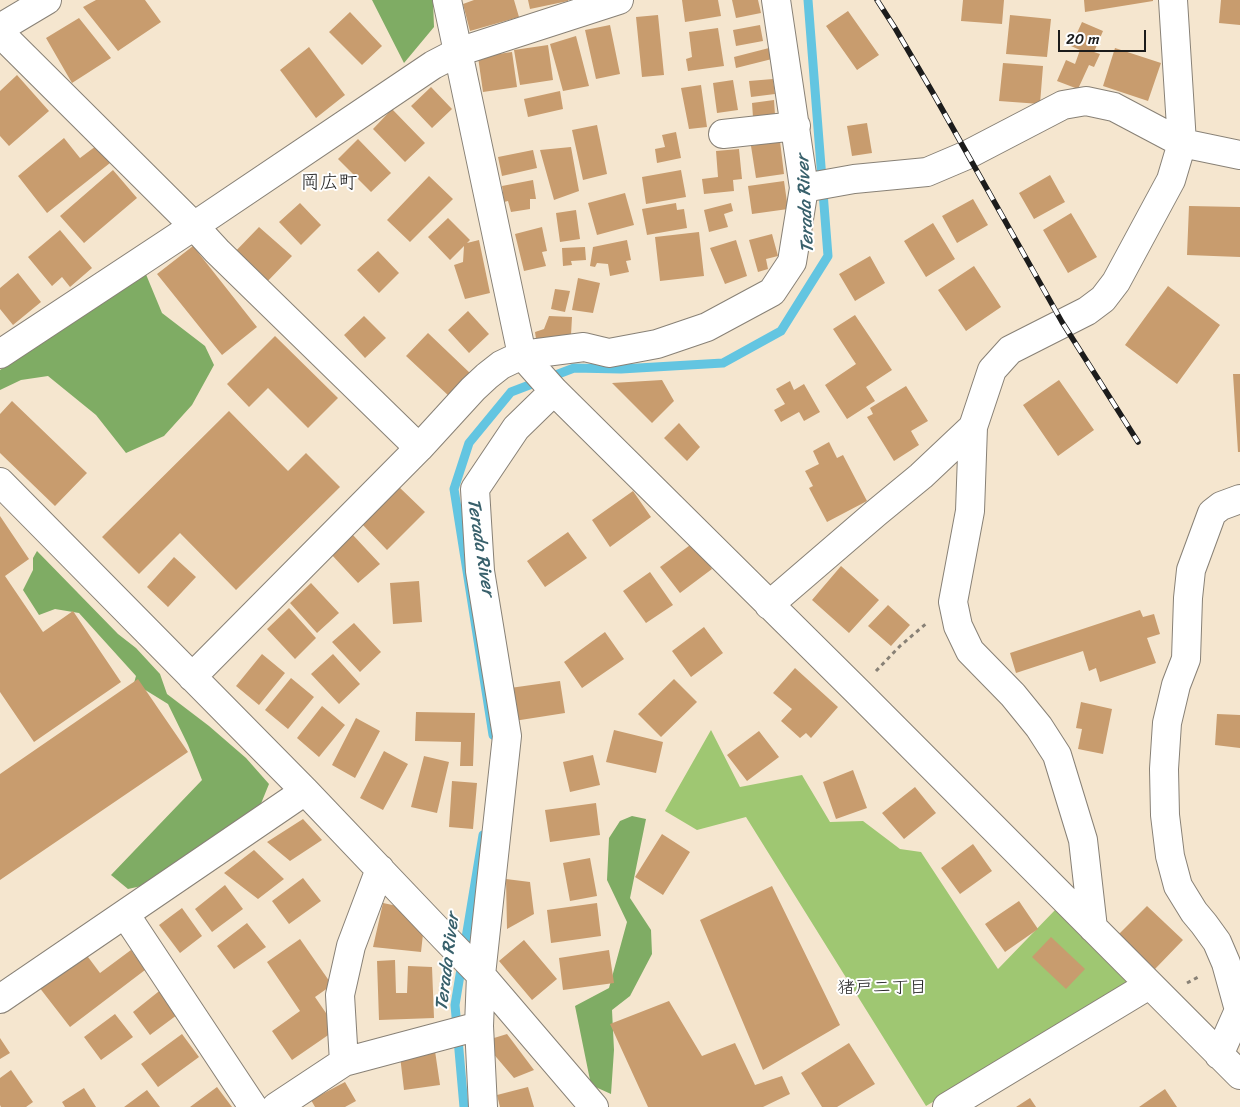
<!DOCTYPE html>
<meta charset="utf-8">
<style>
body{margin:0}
#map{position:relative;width:1240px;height:1107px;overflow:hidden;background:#f5e6cf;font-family:Sriracha,sans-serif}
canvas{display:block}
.scale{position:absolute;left:1058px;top:30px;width:88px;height:22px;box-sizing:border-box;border:2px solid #1c1c1c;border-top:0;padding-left:6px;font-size:15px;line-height:18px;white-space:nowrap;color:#1c1c1c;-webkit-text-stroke:4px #fff;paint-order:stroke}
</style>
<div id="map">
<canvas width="1240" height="1107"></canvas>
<div class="scale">20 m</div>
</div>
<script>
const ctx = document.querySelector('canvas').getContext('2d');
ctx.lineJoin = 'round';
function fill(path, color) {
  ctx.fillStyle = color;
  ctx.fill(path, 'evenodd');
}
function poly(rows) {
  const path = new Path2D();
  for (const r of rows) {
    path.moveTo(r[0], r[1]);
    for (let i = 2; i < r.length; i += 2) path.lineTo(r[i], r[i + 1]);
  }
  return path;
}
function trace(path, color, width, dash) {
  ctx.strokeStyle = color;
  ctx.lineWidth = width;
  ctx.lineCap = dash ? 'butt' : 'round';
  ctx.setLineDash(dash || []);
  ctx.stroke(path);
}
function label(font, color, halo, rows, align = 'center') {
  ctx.font = font + ' Sriracha,"Klee One",sans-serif';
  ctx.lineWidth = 4;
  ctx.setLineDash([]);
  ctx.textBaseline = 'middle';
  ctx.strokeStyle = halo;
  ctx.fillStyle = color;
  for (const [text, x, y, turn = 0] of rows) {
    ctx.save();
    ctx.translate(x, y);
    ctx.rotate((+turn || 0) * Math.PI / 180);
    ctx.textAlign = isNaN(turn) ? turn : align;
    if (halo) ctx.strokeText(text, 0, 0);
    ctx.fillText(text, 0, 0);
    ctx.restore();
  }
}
fill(poly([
 [711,730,740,787,802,775,830,822,863,821,900,849,921,852,998,969,1057,908,1130,985,926,1106,746,817,697,830,665,811]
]), '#9fc772');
fill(poly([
 [372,0,433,0,434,27,404,63],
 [145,272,162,313,205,346,214,365,192,405,164,436,126,453,96,415,48,376,21,380,0,390,0,370],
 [37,551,118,634,136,648,160,674,167,694,209,726,246,758,269,784,260,806,155,883,128,889,111,875,202,780,188,745,168,704,134,683,136,676,79,613,55,609,39,615,23,590,33,570,33,558],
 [632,816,646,819,630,898,651,930,652,954,630,996,612,1010,614,1050,611,1094,591,1085,575,1006,609,988,627,922,607,880,609,838,620,821]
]), '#7fac64');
trace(poly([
 [493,735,454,489,469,443,511,392,574,368,621,369,723,363,781,331,828,256,808,0],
 [464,950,483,835],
 [462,963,455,1005,464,1107]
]), '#63c5e1', 9);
fill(poly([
 [96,0,145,0,161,22,118,51,83,7],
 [474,0,514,0,519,17,470,31,463,4],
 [528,0,568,0,568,1,530,9],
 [682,0,718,0,721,16,685,22],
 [732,0,758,0,761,13,736,18],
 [963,0,1004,0,1002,24,961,21],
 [1084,0,1153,0,1153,1,1085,12],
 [1221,0,1240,0,1240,25,1219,23],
 [848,11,879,55,857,70,826,26],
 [350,12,382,46,362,65,329,32],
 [658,15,664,75,642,77,636,17],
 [1010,15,1051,19,1047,57,1006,54],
 [79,18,111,58,72,83,46,38],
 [1082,22,1103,31,1094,52,1100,54,1094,67,1089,65,1078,89,1057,81,1066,60,1075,64,1080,50,1071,46],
 [610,25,620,74,596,79,585,30],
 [760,25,763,41,736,46,733,30],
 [718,28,724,66,688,71,686,59,692,57,689,32],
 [576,36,589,86,563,91,550,44],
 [548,45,553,80,520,85,514,50],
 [309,47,345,95,316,118,280,70],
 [769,48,772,59,736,68,734,57],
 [1115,48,1161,63,1148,101,1103,86],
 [512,52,517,87,483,92,478,57],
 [1003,63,1043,66,1040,104,999,101],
 [17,75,49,111,9,146,0,136,0,91],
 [773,79,775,94,751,97,749,81],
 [733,80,738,110,717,113,713,83],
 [701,85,707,127,689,129,681,88],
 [431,87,452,109,432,128,411,106],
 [560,91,563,109,528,117,524,99],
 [774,100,775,115,753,117,752,103],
 [392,109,425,143,405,162,373,129],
 [867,123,872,153,852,156,847,126],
 [597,125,607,174,583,180,572,130],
 [676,132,681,158,657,163,655,149,665,147,662,135],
 [64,138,80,158,96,146,110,163,47,213,18,176],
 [358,139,391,173,371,192,338,159],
 [780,141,784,174,756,178,751,146],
 [571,147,579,191,554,200,540,150],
 [739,149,742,179,733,180,734,191,704,194,702,179,718,177,716,151],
 [533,150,537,168,502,176,498,157],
 [113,170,137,198,84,243,60,216],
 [681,170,686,197,646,204,642,177],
 [1050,175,1065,202,1034,219,1019,193],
 [429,176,453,199,410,242,387,220],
 [533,180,536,199,530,199,530,209,511,212,508,201,504,202,502,186],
 [784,181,788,209,752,214,748,186],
 [625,193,634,225,597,235,588,203],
 [973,199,988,225,957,243,942,216],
 [300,203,321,225,301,245,279,222],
 [676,203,677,210,684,209,687,228,647,235,642,209],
 [731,203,733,211,724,214,728,227,709,232,704,210],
 [1189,206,1240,207,1240,257,1187,255],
 [576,210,580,239,560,242,556,213],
 [1071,213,1097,257,1068,273,1043,230],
 [448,218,470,240,467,243,479,240,490,293,465,299,454,265,463,262,464,246,450,260,428,237],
 [933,223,955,259,926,277,904,241],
 [259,227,292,256,262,287,230,257],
 [542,227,547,251,542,252,546,266,524,271,515,234],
 [60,230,92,268,70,287,62,277,52,286,28,257],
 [699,232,704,276,660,281,655,237],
 [772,234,778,256,766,259,768,269,758,272,749,240],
 [627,240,631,260,626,261,629,272,610,276,608,264,597,263,595,267,590,266,593,247],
 [736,240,747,276,725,284,710,248],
 [193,246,257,327,222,355,157,274],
 [585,247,586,260,571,261,572,265,563,266,562,248],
 [378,251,399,273,379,293,357,270],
 [870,256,885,283,855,301,839,274],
 [974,266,1001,307,966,331,938,290],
 [18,273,41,302,13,325,0,309,0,288],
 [578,278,600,283,593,313,572,310],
 [1168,286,1220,325,1177,384,1125,345],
 [555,289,570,291,565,312,551,309],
 [468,311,489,334,469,353,448,330],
 [855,315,892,370,866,387,875,401,847,419,825,385,856,364,833,329],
 [364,316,386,338,365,358,344,335],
 [549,316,572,317,571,335,536,339,535,332,544,329],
 [428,333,471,374,450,397,406,356],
 [275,336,338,398,308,428,268,388,249,407,227,384],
 [1233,374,1240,374,1240,452,1238,452],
 [662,380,674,401,652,423,612,383],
 [1059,380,1094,430,1058,456,1023,405],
 [790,381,794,390,804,384,820,412,804,421,799,412,781,422,774,410,785,404,776,389],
 [906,386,928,421,911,431,919,445,894,461,867,417,873,414,870,408],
 [12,401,87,473,55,506,0,453,0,414],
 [229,411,288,471,306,453,340,487,236,590,180,533,139,574,102,537],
 [679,423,700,447,687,461,664,438],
 [829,442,837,458,843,455,867,501,827,522,809,488,813,486,805,471,819,464,813,451],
 [398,486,425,512,387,550,361,523],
 [633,491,651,517,610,547,592,520],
 [0,516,29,559,5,576,43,632,73,611,121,682,34,742,0,692],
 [568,532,587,558,545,587,527,561],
 [352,534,380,564,358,583,331,554],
 [693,543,712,569,680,593,660,567],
 [174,557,196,577,168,607,147,587],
 [841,566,879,600,849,633,812,600],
 [650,572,673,605,646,623,623,591],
 [419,581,422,622,393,624,390,583],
 [311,583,339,613,317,633,290,603],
 [888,605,910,625,891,646,868,626],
 [289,608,316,638,295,659,267,629],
 [1140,610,1143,617,1154,614,1160,634,1147,638,1156,663,1100,682,1096,668,1089,671,1083,651,1016,673,1010,653],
 [354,623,381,652,360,672,332,642],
 [704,627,723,653,691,677,672,651],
 [605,632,624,659,582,688,564,662],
 [262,654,285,673,259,705,236,686],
 [333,654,360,684,339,704,311,674],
 [795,668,838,707,811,738,806,733,800,738,781,721,792,709,773,693],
 [291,678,314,697,288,729,265,710],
 [138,679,188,752,0,880,0,774],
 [674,679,697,702,661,737,638,714],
 [560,681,565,713,514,721,510,688],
 [1081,702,1112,709,1103,754,1078,749,1082,729,1076,728],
 [322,706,345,725,319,757,297,738],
 [416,712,475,713,473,766,460,766,461,742,415,741],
 [1217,714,1240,715,1240,748,1215,745],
 [356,718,380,731,355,778,332,765],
 [614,730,663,742,656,773,606,762],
 [759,731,779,757,747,781,727,755],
 [384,751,408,764,383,810,360,798],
 [593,755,600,785,570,792,563,762],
 [424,756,449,762,437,813,411,807],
 [853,770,867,808,836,819,823,782],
 [452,781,477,783,473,829,449,827],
 [915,787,936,813,904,839,882,813],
 [596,803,600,835,550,842,545,810],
 [303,819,322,840,290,861,267,842],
 [662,834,690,852,663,895,635,877],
 [973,844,992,871,960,894,941,868],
 [254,850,284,879,258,899,224,873],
 [590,858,597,896,570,901,563,863],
 [303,878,321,901,289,924,272,901],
 [506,879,530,882,534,914,507,929],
 [225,885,243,909,212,932,195,909],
 [772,886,840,1025,763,1070,700,920],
 [1019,901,1038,929,1005,952,985,924],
 [383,903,402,907,423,934,421,952,373,947],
 [597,903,601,936,551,943,547,910],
 [1147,906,1183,940,1155,969,1119,934],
 [182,908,202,936,180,953,159,925],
 [247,923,266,947,234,969,217,946],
 [1051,937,1085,969,1066,989,1032,957],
 [300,939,332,985,315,997,337,1029,292,1060,272,1031,300,1011,267,962],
 [524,940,557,979,532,1000,499,961],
 [131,950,145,970,70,1027,39,987,85,953,100,973],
 [609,950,614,983,563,990,559,958],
 [395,960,396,993,407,993,408,966,432,967,434,1018,379,1020,377,961],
 [163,988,181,1012,150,1035,133,1012],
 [669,1001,702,1056,735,1043,755,1085,782,1076,790,1094,763,1107,648,1107,610,1024],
 [115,1014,133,1037,101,1060,84,1037],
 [182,1034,199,1057,158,1087,141,1064],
 [507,1034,534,1070,514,1078,491,1051,494,1038],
 [0,1038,10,1053,0,1059],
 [849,1043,875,1084,837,1107,822,1107,801,1073],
 [435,1051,440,1085,404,1090,400,1056],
 [11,1070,33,1102,26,1107,1,1107,0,1105,0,1078],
 [345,1082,356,1101,345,1107,315,1107,311,1100],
 [217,1087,232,1107,190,1107],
 [528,1087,534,1107,500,1107,497,1095],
 [84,1088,96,1107,65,1107,62,1102],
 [1165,1089,1177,1107,1139,1107],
 [147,1090,160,1107,124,1107],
 [1030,1098,1036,1107,1016,1107]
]), '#c89c6e');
const minor = poly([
 [447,0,522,355,554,391,858,692,1240,1075],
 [0,28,47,0],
 [0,33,194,226,217,251,419,448,473,389,487,376,501,365,522,355,584,347,609,353,657,344,707,327,772,292,792,262,804,188,776,0],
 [723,134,796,126],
 [804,188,854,179,927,172,967,155,1063,105,1086,101,1114,107,1182,143,1240,155],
 [0,354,194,226,433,65,458,52,619,0],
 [973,427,970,511,953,602,958,626,970,651,1013,695,1039,727,1057,755,1083,840,1093,928],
 [0,482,305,791,445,938,481,975,594,1107],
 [769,605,876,513,921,476,973,427,992,370,1010,350,1087,311,1103,299,1116,282,1171,180,1182,143,1173,0],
 [192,677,419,448],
 [125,914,253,1107],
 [0,999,305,791],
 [1219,1055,1239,1010,1226,963,1217,942,1204,924,1194,912,1178,886,1170,856,1165,815,1164,769,1167,723,1176,685,1186,659,1188,598,1191,570,1212,513,1221,506,1240,499],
 [344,1062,340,995,351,946,380,869],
 [276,1107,344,1062,479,1026],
 [483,1107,479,1026,481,975,507,736,480,571,475,489,516,428,554,391],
 [947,1107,1149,985]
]);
trace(minor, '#888176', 30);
trace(poly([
 [876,671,900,646,928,622],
 [1187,983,1200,976]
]), '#888176', 3, [4, 4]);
trace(minor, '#fff', 28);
const rail = poly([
 [877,0,895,28,933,93,1062,322,1138,442]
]);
trace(rail, '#1c1c1c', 5.5);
trace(rail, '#fff', 4, [11]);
label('italic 18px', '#38606b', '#fff', [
 ["Terada River",806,204,-93],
 ["Terada River",480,547,81],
 ["Terada River",448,962,-83]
]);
label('18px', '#1c1c1c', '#fff', [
 ["猪戸二丁目",882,988]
]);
label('19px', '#1c1c1c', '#fff', [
 ["岡広町",329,183]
]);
</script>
